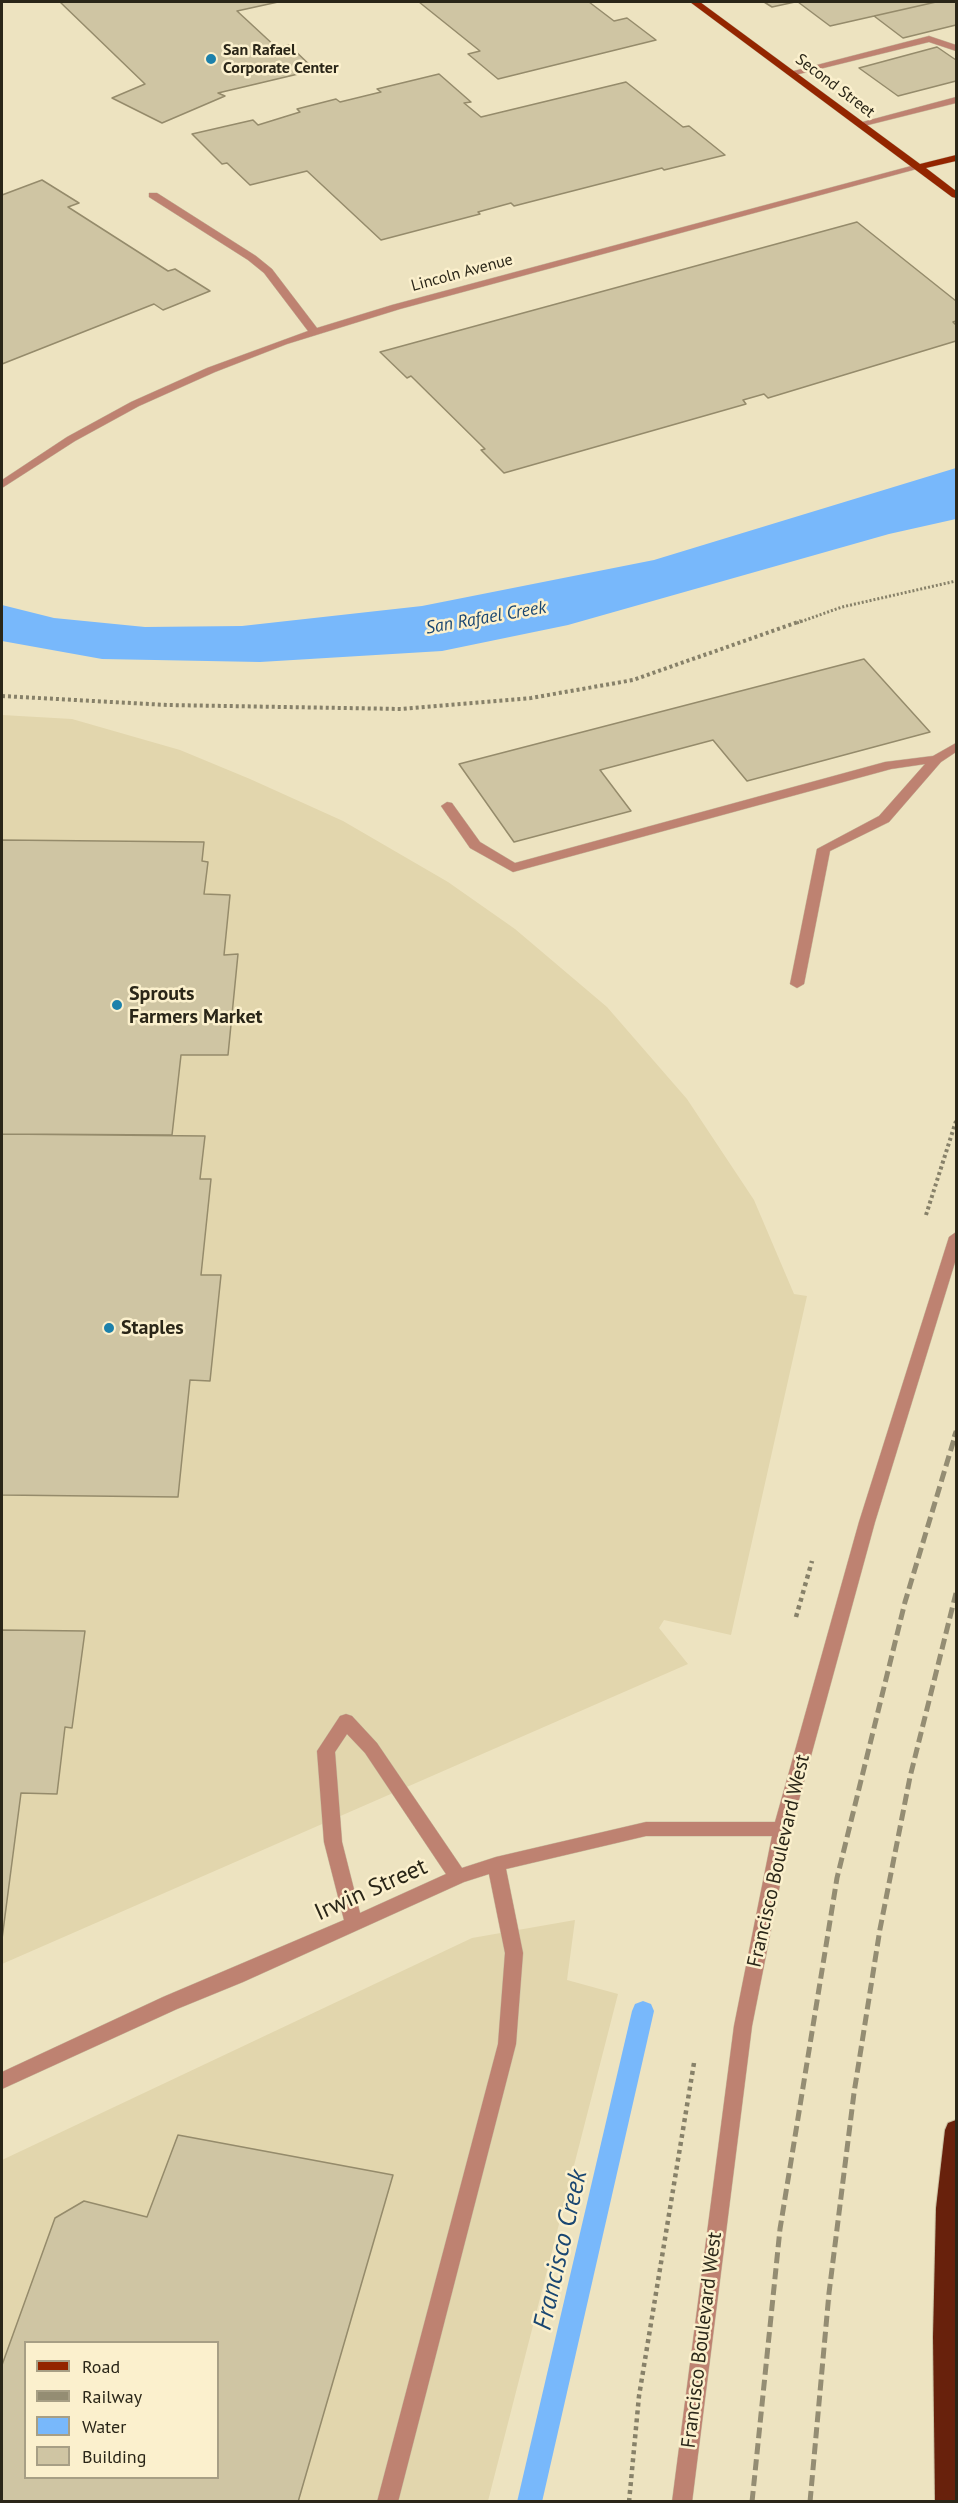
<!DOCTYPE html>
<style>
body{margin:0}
#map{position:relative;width:958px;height:2503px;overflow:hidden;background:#ede3c0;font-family:"PT Sans",sans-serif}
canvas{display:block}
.frame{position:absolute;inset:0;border:3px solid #2a2618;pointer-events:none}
.legend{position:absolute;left:24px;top:2341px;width:195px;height:138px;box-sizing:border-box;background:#fbf0cd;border:2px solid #a79f85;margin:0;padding:8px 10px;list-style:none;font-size:18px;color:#2a2618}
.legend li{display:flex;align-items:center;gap:12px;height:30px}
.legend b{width:30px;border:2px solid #a79f85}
</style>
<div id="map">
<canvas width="958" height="2503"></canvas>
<div class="frame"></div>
<ul class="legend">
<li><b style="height:8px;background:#932500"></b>Road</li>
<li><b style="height:8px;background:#948d73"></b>Railway</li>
<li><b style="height:16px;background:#78b8fb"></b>Water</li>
<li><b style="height:16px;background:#cfc5a3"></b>Building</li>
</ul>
</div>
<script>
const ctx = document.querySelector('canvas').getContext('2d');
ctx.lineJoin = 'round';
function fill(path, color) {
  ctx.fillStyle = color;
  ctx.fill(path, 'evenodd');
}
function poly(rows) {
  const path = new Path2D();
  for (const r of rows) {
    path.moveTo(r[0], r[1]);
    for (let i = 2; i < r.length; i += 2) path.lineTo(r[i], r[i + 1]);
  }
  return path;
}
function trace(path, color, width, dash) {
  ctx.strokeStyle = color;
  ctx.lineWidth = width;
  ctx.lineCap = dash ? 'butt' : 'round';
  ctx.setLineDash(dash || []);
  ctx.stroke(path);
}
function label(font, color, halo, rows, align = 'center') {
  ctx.font = font + ' "PT Sans",sans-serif';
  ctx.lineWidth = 5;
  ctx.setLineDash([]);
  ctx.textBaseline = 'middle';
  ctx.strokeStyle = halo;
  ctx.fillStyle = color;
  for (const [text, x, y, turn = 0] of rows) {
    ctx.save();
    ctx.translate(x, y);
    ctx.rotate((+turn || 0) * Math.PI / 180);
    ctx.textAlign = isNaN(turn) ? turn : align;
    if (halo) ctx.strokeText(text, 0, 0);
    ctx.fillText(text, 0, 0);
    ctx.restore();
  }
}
fill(poly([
 [2,715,72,719,180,750,250,779,343,821,448,882,515,929,607,1007,687,1099,754,1200,794,1294,807,1296,731,1635,664,1620,659,1628,688,1664,2,1964],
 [575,1920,567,1980,618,1994,488,2501,2,2501,2,2160,472,1938],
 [26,2342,218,2342,218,2478,26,2478]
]), '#e2d6ad');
fill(poly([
 [956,468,956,519,889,534,568,625,442,651,260,662,102,659,2,641,2,605,54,618,145,627,242,626,422,606,654,560]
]), '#78b8fb');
fill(poly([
 [643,2001,651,2004,654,2011,542,2502,517,2502,632,2011,635,2004,643,2001]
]), '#78b8fb');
const building = poly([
 [60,2,278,2,237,11,277,48,289,45,315,70,218,93,225,96,162,123,112,98,145,84,60,2],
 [419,2,589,2,614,21,627,18,656,40,498,79,468,54,480,51,419,2],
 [764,2,795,2,772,7,764,2],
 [798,2,936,2,830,26,798,2],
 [936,2,956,2,956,25,903,38,874,16,936,2],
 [937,47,956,60,956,81,898,96,859,68,937,47],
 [439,74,471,102,464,103,481,117,626,82,683,127,689,126,725,155,664,170,662,168,514,206,511,203,478,212,480,214,381,240,307,171,250,185,227,163,222,164,192,134,253,120,258,125,300,112,297,109,336,99,340,102,381,92,377,89,439,74],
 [42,180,79,203,68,207,168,271,175,269,210,291,163,310,154,304,2,364,2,195,42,180],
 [857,222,956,301,956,321,953,322,956,325,956,341,768,398,764,394,743,400,746,404,504,473,481,450,485,449,411,376,407,378,380,352,857,222],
 [864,659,930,732,747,781,713,740,600,770,631,811,514,842,459,764,864,659],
 [2,840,204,842,202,861,208,862,204,894,230,895,224,955,238,954,228,1055,181,1055,172,1135,2,1134,2,840],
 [2,1134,205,1136,200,1179,211,1179,201,1275,221,1275,210,1381,190,1380,178,1497,2,1495,2,1134],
 [2,1630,85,1631,72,1728,65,1727,57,1794,21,1793,2,1939,2,1630],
 [178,2135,393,2175,298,2502,2,2502,2,2365,55,2218,84,2201,147,2217,178,2135],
 [26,2342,218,2342,218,2478,26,2478,26,2342]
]);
fill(building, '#cfc5a3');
trace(building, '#958b6b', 1.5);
const minor = poly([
 [929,36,956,45,956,51,929,42,791,76,786,73,929,36],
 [956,97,956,103,860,127,855,124,956,97],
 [915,165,924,167,400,309,287,344,215,372,139,406,75,441,2,488,2,480,67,437,131,402,207,368,308,331,264,273,248,260,149,197,149,193,157,193,256,256,272,269,317,328,392,305,915,165],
 [956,743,956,752,941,762,889,822,830,851,804,984,797,988,790,984,817,849,879,816,925,764,891,769,513,872,470,848,441,806,447,802,452,803,480,842,515,863,885,762,933,756,956,743],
 [956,1232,956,1259,875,1522,791,1829,752,2026,692,2502,672,2502,734,2026,772,1836,646,1836,506,1869,523,1953,516,2044,398,2502,377,2502,498,2044,505,1953,489,1874,464,1882,243,1982,177,2009,2,2089,2,2072,163,1997,344,1920,324,1842,317,1751,340,1716,346,1714,352,1716,377,1743,462,1868,496,1857,646,1822,775,1822,859,1522,949,1237,956,1232],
 [347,1734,365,1753,446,1874,360,1913,342,1842,335,1752,347,1734]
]);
const major = poly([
 [690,2,700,2,920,164,956,155,956,161,926,168,956,191,956,198,952,197,690,2]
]);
const highway = poly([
 [956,2120,956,2502,935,2502,933,2337,936,2208,945,2130,948,2123,956,2120]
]);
trace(minor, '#cac1a2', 1);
trace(major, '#cac1a2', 1);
trace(highway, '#cac1a2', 2);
trace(poly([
 [797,623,842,607,956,581]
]), '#878169', 3, [2, 2]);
trace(poly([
 [2,696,167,705,402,709,531,698,633,680,801,621],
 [926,1215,956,1121]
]), '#878169', 4, [3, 3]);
trace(poly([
 [796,1617,812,1561],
 [629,2502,639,2396,694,2063]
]), '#878169', 4.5, [4, 4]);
fill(minor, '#be8271');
fill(major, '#932500');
fill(highway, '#68210c');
trace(poly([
 [954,1437,956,1431]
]), '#948d73', 4.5, [8, 4.5]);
trace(poly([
 [752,2502,780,2229,837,1878,905,1602,955,1436],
 [810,2502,829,2293,854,2093,880,1929,910,1777,956,1593]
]), '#948d73', 5, [11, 5]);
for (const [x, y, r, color] of [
 [211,59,6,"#1d81ab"],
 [117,1005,6,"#1d81ab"],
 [109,1328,6,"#1d81ab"]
]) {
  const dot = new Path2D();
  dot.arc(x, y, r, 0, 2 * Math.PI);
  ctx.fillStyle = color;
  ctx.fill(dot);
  trace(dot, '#fbf0cd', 2);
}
label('bold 16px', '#2a2618', '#fbf0cd', [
 ["San Rafael",223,50],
 ["Corporate Center",223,68]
], 'left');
label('16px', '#2a2618', '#fbf0cd', [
 ["Second Street",835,86,37],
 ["Lincoln Avenue",462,273,-15]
]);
label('italic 18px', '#194671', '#fbf0cd', [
 ["San Rafael Creek",486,618,-10]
]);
label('bold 20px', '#2a2618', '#fbf0cd', [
 ["Sprouts",129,994],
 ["Farmers Market",129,1017],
 ["Staples",121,1328]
], 'left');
label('20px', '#2a2618', '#fbf0cd', [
 ["Francisco Boulevard West",779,1861,-77],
 ["Francisco Boulevard West",702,2340,-83]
]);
label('24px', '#2a2618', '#fbf0cd', [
 ["Irwin Street",371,1890,-24]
]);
label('italic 26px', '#194671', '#fbf0cd', [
 ["Francisco Creek",561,2250,-77]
]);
</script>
